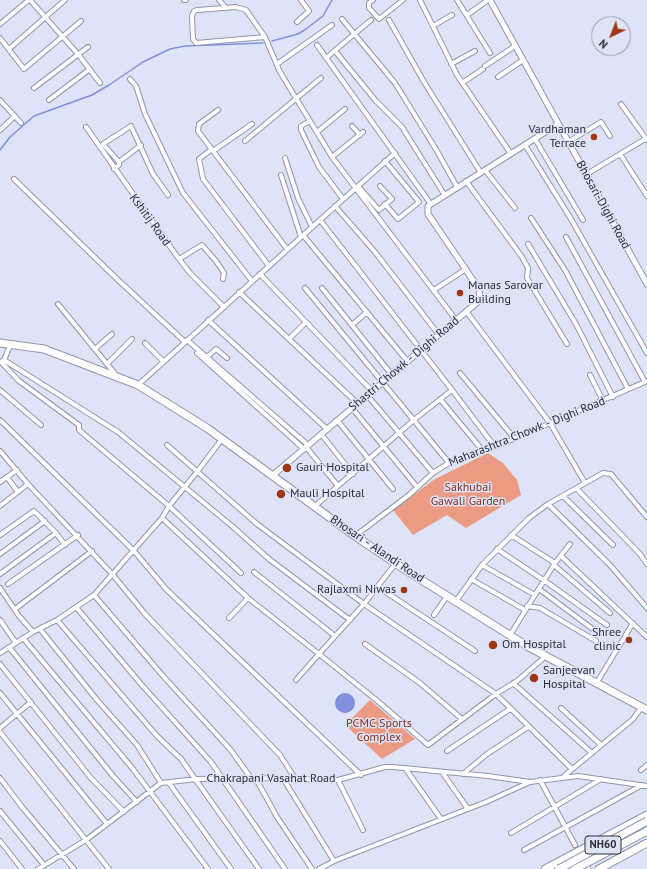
<!DOCTYPE html>
<style>
body{margin:0}
#map{position:relative;width:647px;height:869px;overflow:hidden;background:#dee3f8;font-family:"PT Sans",sans-serif}
canvas{display:block}
.north{position:absolute;left:591px;top:16px;width:40px;height:40px;box-sizing:border-box;background:#dee3f8;border:1px solid #979bab;border-radius:50%;rotate:223deg;font-size:11px;font-weight:700;line-height:16px;text-align:center;color:#2d2f37}
.north::after{content:'';display:block;margin:auto;width:14px;height:18px;background:#9d3615;clip-path:polygon(50% 0,100% 100%,50% 72%,0 100%)}
</style>
<div id="map">
<canvas width="647" height="869"></canvas>
<div class="north">N</div>
</div>
<script>
const ctx = document.querySelector('canvas').getContext('2d');
ctx.lineJoin = 'round';
function fill(path, color) {
  ctx.fillStyle = color;
  ctx.fill(path, 'evenodd');
}
function poly(rows) {
  const path = new Path2D();
  for (const r of rows) {
    if (r.length === 3) {
      path.moveTo(r[0] + r[2], r[1]);
      path.arc(r[0], r[1], r[2], 0, 2 * Math.PI);
      continue;
    }
    path.moveTo(r[0], r[1]);
    for (let i = 2; i < r.length; i += 2) path.lineTo(r[i], r[i + 1]);
  }
  return path;
}
function trace(path, color, width, dash) {
  ctx.strokeStyle = color;
  ctx.lineWidth = width;
  ctx.lineCap = dash ? 'butt' : 'round';
  ctx.setLineDash(dash || []);
  ctx.stroke(path);
}
function label(font, color, halo, rows, align = 'center') {
  ctx.font = font + ' "PT Sans",sans-serif';
  ctx.lineWidth = 3;
  ctx.setLineDash([]);
  ctx.textBaseline = 'middle';
  ctx.strokeStyle = halo;
  ctx.fillStyle = color;
  for (const [text, x, y, turn = 0] of rows) {
    ctx.save();
    ctx.translate(x, y);
    ctx.rotate((+turn || 0) * Math.PI / 180);
    ctx.textAlign = isNaN(turn) ? turn : align;
    if (halo) ctx.strokeText(text, 0, 0);
    ctx.fillText(text, 0, 0);
    ctx.restore();
  }
}
fill(poly([
 [488,453,503,463,517,480,521,495,466,528,447,515,413,535,393,510,435,479],
 [370,700,415,739,382,759,345,725]
]), '#eb9b83');
fill(poly([
 [345,703,10]
]), '#818fdc');
trace(poly([
 [272,41,298,34,306,29,323,16,332,0],
 [0,150,10,137,34,116,92,95,109,85,143,62,170,49,185,46,263,43]
]), '#818fdc', 1.5);
const minor = poly([
 [30,0,78,54,100,83],
 [184,0,186,0],
 [219,0,226,8],
 [373,0,369,3,369,8,379,19,403,0],
 [420,0,457,75,511,154],
 [457,0,490,53],
 [467,15,488,0],
 [342,19,395,83,437,151,457,187],
 [389,20,424,82,481,173],
 [297,22,309,11,301,0],
 [0,24,29,0],
 [433,26,452,15],
 [265,37,196,43,193,39,192,16,194,11,197,10,236,7,246,10,265,37,280,72,332,157,456,320],
 [0,38,24,69,81,21],
 [317,45,430,203],
 [9,49,65,0],
 [335,51,376,101,402,127,444,194],
 [326,58,371,20],
 [277,64,332,25],
 [451,64,475,51],
 [485,66,515,46],
 [498,77,523,60],
 [130,79,136,86,145,114,183,193,252,281],
 [462,83,483,69],
 [34,88,88,47],
 [0,100,21,123],
 [49,100,90,69],
 [621,104,647,140],
 [218,110,199,124,198,131,287,249],
 [310,121,301,126,301,130,319,167,343,199],
 [352,126,360,135],
 [86,127,176,255,190,273,223,306],
 [0,130,15,116],
 [317,132,345,109],
 [535,139,583,220],
 [245,141,321,78],
 [568,142,601,122,610,136],
 [525,145,571,219,647,353],
 [212,149,199,159,203,179,269,266],
 [213,151,252,124],
 [620,154,647,138],
 [332,157,363,132],
 [285,158,298,198,312,227],
 [385,161,419,202,398,219,385,204],
 [119,162,141,145],
 [114,169,119,165,119,162,103,144,131,126,153,174,168,195],
 [485,170,515,208],
 [587,174,620,154,647,196],
 [281,175,301,237],
 [14,179,117,279,185,342],
 [466,181,522,257,528,268,527,278,567,344],
 [358,186,379,210,392,199,380,186],
 [335,206,375,252,439,335],
 [531,218,565,270,628,389],
 [320,220,395,153],
 [303,235,408,362],
 [566,237,645,382],
 [528,244,576,324,613,397],
 [179,259,202,245,216,261,224,273,223,279],
 [260,274,372,391],
 [305,288,449,463],
 [322,288,392,375],
 [434,290,466,269],
 [239,292,357,403],
 [58,304,116,375],
 [466,311,550,423,585,483],
 [208,320,327,429],
 [352,325,367,312],
 [289,339,306,322],
 [187,340,308,445],
 [145,343,163,361],
 [95,349,112,334],
 [197,353,304,449],
 [207,357,216,349,227,358],
 [4,360,118,432,232,526,269,559,350,620],
 [2,361,4,360,11,343],
 [1,362,19,381,79,425,79,430,169,506,241,573],
 [107,364,132,339],
 [460,373,514,438],
 [590,375,603,401],
 [138,385,320,220,452,390,415,419,315,506],
 [0,390,41,425],
 [452,390,495,447],
 [367,395,433,473],
 [440,399,483,451],
 [352,408,417,487],
 [0,420,134,551,166,589,191,613,361,775],
 [337,420,393,489],
 [321,434,353,474],
 [167,445,257,524,364,604,496,694,572,769],
 [306,447,338,486],
 [0,451,28,484,113,575,145,614,280,755,296,780],
 [7,477,18,492],
 [0,482,17,470],
 [577,489,640,554,647,564],
 [563,496,613,545],
 [548,504,610,565,647,608],
 [0,506,28,484],
 [162,518,248,598,319,654,296,680],
 [56,533,65,545],
 [0,535,34,511,56,533,0,574],
 [511,535,555,563],
 [355,536,409,495,433,473,449,463,495,447,647,381],
 [497,549,545,581,607,625],
 [0,554,45,521],
 [561,556,647,637],
 [396,563,364,604,319,654,380,703,428,745,496,694,517,681,546,656],
 [482,565,535,595],
 [554,565,610,613],
 [254,572,335,636],
 [471,579,525,610],
 [8,584,78,535],
 [378,587,475,651],
 [0,588,19,616,33,632],
 [539,589,594,630],
 [94,595,163,676,230,749,251,778],
 [456,601,482,565,529,518,548,504,603,473,611,474,647,517],
 [527,606,540,608,596,641],
 [76,607,141,684,211,762,285,869],
 [15,609,92,551],
 [434,615,447,596],
 [229,618,248,598],
 [0,620,16,643],
 [57,620,157,736,181,759,259,869],
 [40,629,97,700,137,745,161,783],
 [510,635,555,563,570,544],
 [23,638,133,769,208,869],
 [365,644,420,683,462,719],
 [9,647,113,776,137,802],
 [0,653,33,632,57,620,94,595,162,518,169,506,197,472,222,439],
 [0,664,90,777,124,812],
 [513,683,592,753],
 [596,684,633,623],
 [0,693,107,824],
 [561,708,601,745],
 [0,728,31,702],
 [0,732,109,869],
 [447,751,510,709],
 [405,768,441,819],
 [641,770,647,765],
 [442,772,468,809],
 [463,774,487,754,528,727],
 [564,776,633,719,641,708],
 [0,778,22,807,74,869],
 [256,779,277,817,312,869],
 [284,780,334,861],
 [338,780,363,830],
 [540,780,575,845],
 [169,783,231,869],
 [0,811,44,865],
 [511,833,601,779],
 [0,841,22,869],
 [524,850,642,785],
 [38,869,86,840,161,783,197,779,251,778,338,780,385,767,393,767,488,776,530,782,578,776,647,786],
 [319,869,334,861,486,802,530,782]
]);
const tertiary = poly([
 [490,0,647,284],
 [273,475,480,300,479,289,428,214,428,206,558,124]
]);
const primary = poly([
 [0,343,44,349,138,385,207,428,355,536,404,569,527,646,647,710],
 [578,852,587,869],
 [545,869,647,815],
 [599,869,647,843]
]);
trace(minor, '#9296aa', 6);
trace(tertiary, '#9296aa', 7);
trace(primary, '#9296aa', 9);
trace(minor, '#fff', 4);
trace(tertiary, '#fff', 5);
trace(primary, '#fff', 7);
const trunkBridge = poly([
 [559,869,647,821],
 [575,869,647,831]
]);
trace(trunkBridge, '#9296aa', 9, []);
trace(trunkBridge, '#fff', 7);
for (const [x, y, r, color] of [
 [594,137,4,"#9d3615"],
 [460,293,4,"#9d3615"],
 [287,468,5,"#9d3615"],
 [281,494,5,"#9d3615"],
 [404,590,4,"#9d3615"],
 [629,640,4,"#9d3615"],
 [493,645,5,"#9d3615"],
 [534,678,5,"#9d3615"]
]) {
  const dot = new Path2D();
  dot.arc(x, y, r, 0, 2 * Math.PI);
  ctx.fillStyle = color;
  ctx.fill(dot);
  trace(dot, '#dee3f8', 1.5);
}
for (const [x, y, w] of [
 [603,845,36]
]) {
  const box = new Path2D();
  box.roundRect(x - w / 2, y - 9, w, 18, 3);
  ctx.fillStyle = '#dee3f8';
  ctx.fill(box);
  trace(box, '#2d2f37', 1);
}
label('bold 11px', '#2d2f37', null, [
 ["NH60",603,845]
]);
label('12px', '#2d2f37', '#dee3f8', [
 ["Vardhaman",586,130,"right"],
 ["Terrace",586,144,"right"],
 ["Manas Sarovar",468,286],
 ["Building",468,300],
 ["Gauri Hospital",296,468],
 ["Mauli Hospital",290,494],
 ["Rajlaxmi Niwas",396,590,"right"],
 ["Shree",621,633,"right"],
 ["clinic",621,647,"right"],
 ["Om Hospital",502,645],
 ["Sanjeevan",543,671],
 ["Hospital",543,685]
], 'left');
label('12px', '#2d2f37', '#dee3f8', [
 ["Bhosari-Dighi Road",603,205,61],
 ["Kshitij Road",150,220,54],
 ["Shastri Chowk - Dighi Road",404,364,-40],
 ["Maharashtra Chowk - Dighi Road",527,432,-22],
 ["Bhosari - Alandi Road",377,549,34],
 ["Chakrapani Vasahat Road",271,779]
]);
label('12px', '#813119', '#dee3f8', [
 ["Sakhubai",468,488],
 ["Gawali Garden",468,502],
 ["PCMC Sports",379,724],
 ["Complex",379,738]
]);
</script>
